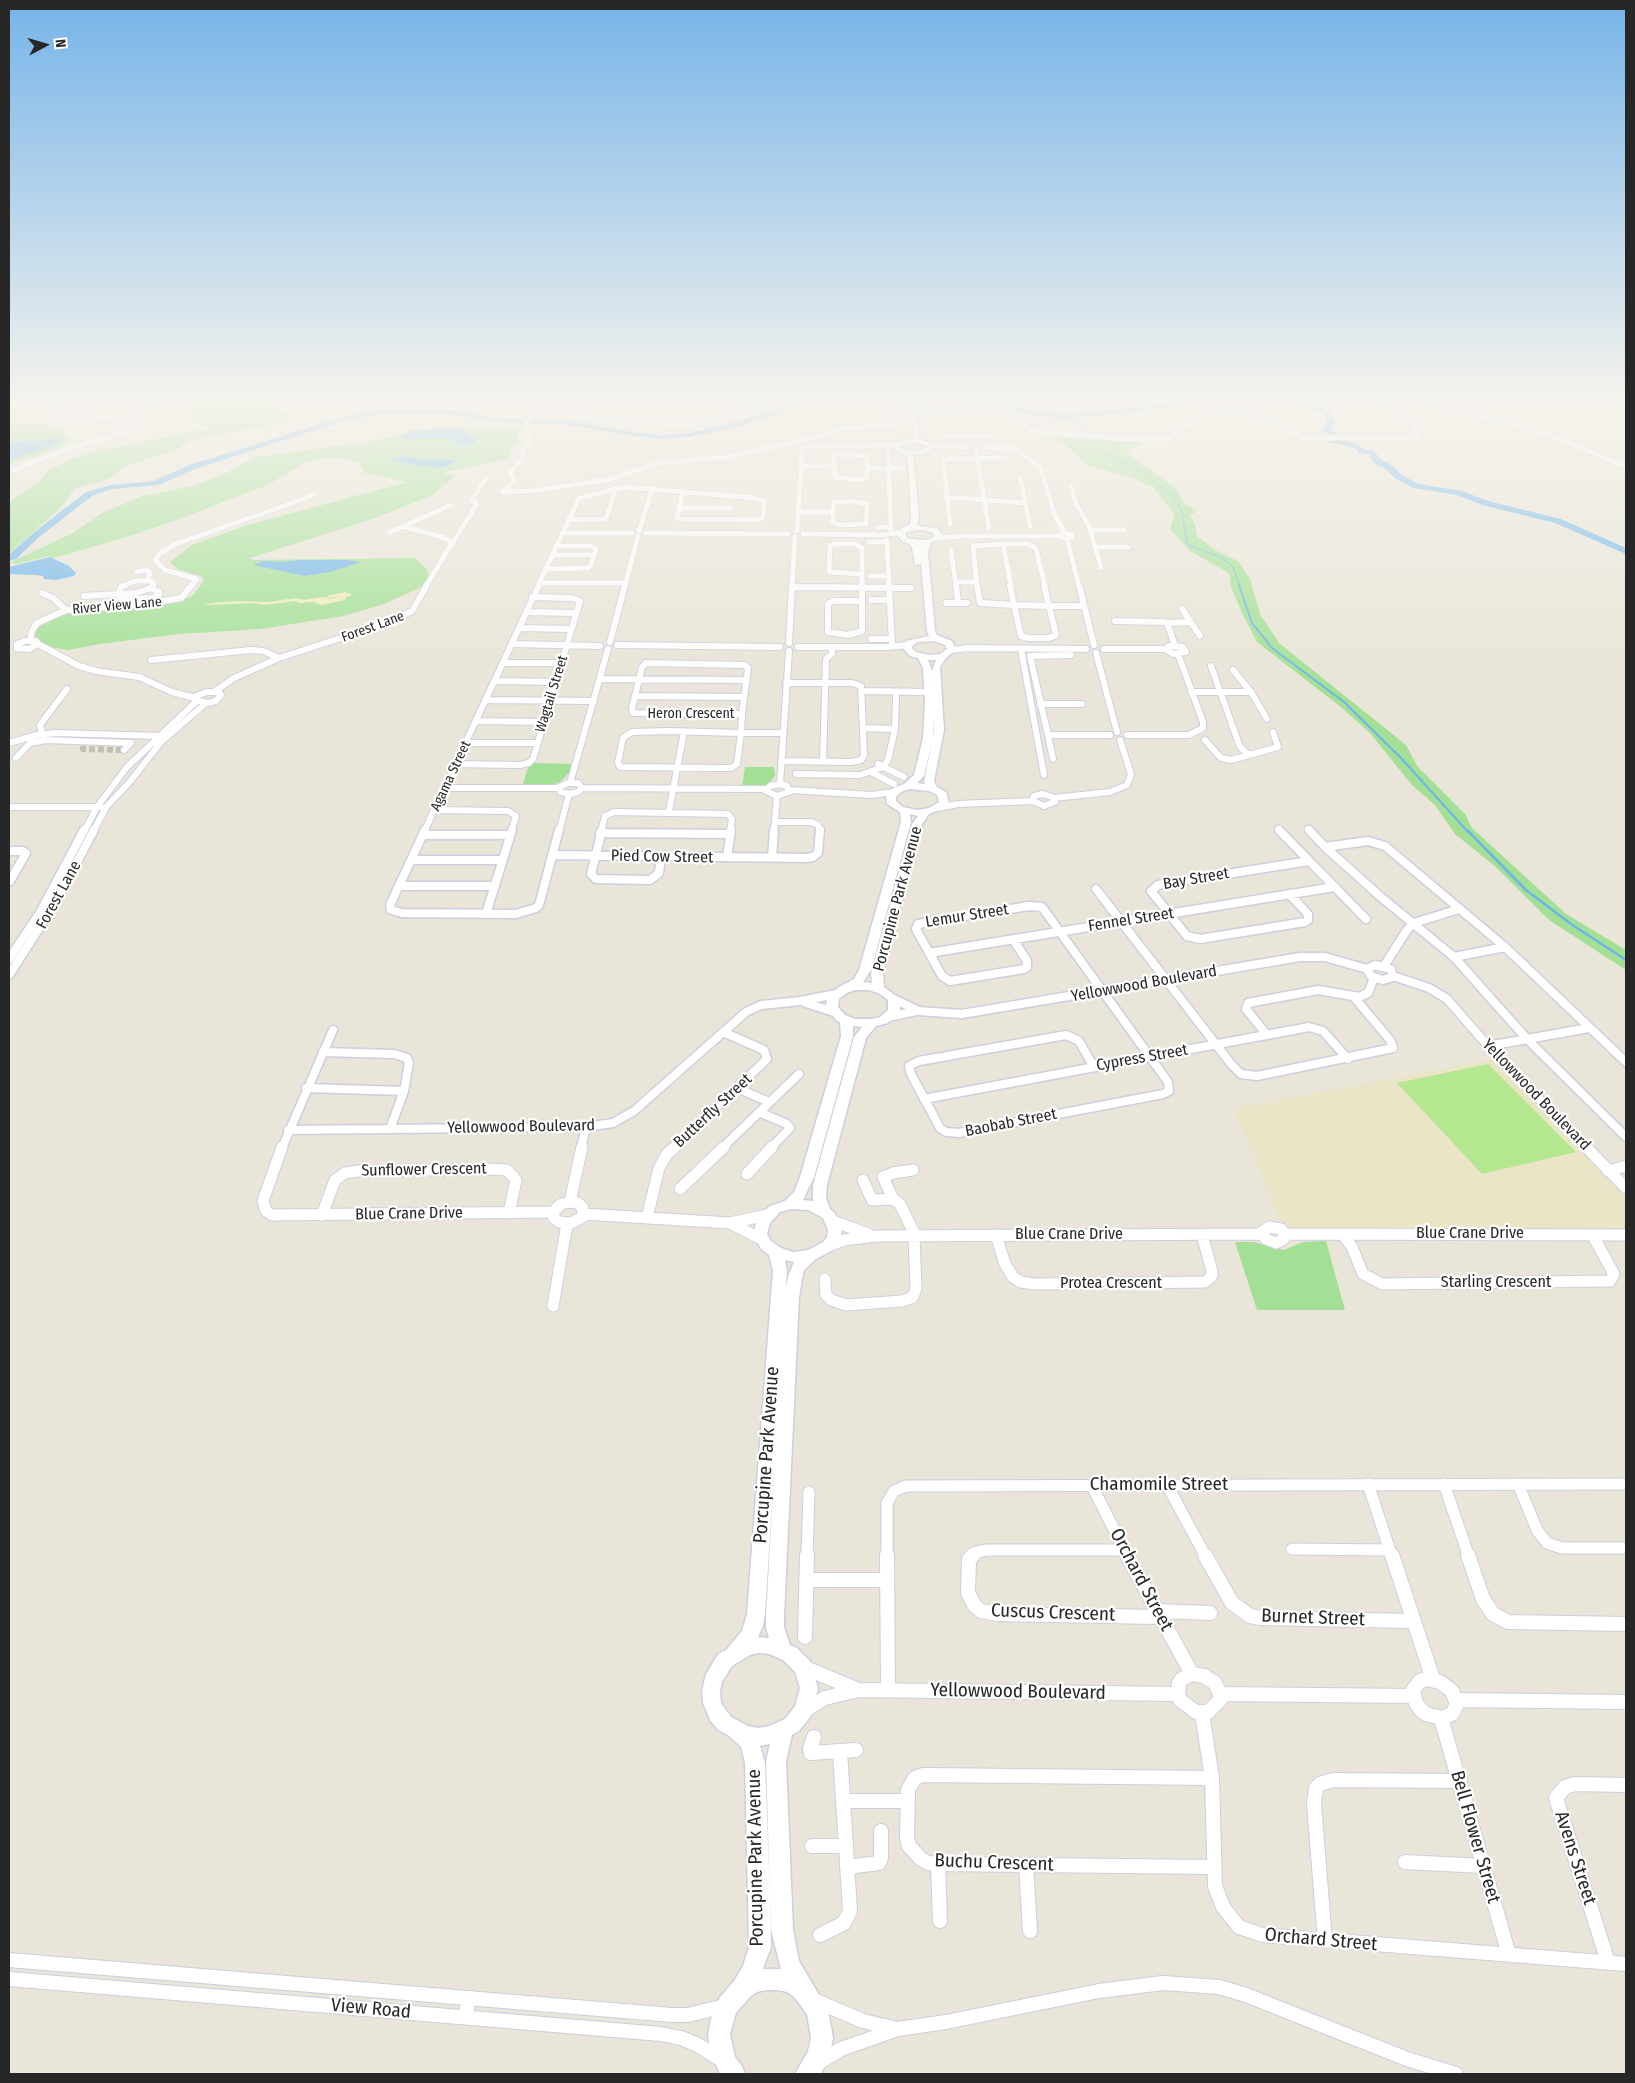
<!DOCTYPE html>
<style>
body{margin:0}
#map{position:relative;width:1635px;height:2083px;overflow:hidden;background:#e9e5d8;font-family:"Fira Sans Condensed",sans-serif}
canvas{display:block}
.frame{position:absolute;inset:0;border:10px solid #272727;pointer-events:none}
.north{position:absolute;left:20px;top:20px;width:50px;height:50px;-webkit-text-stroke:4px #fff;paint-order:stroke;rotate:84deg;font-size:14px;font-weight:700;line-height:20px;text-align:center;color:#272727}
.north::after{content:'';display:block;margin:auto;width:18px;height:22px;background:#272727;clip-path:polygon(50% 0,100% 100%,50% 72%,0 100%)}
</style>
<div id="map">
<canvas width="1635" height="2083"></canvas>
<div class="frame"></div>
<div class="north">N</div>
</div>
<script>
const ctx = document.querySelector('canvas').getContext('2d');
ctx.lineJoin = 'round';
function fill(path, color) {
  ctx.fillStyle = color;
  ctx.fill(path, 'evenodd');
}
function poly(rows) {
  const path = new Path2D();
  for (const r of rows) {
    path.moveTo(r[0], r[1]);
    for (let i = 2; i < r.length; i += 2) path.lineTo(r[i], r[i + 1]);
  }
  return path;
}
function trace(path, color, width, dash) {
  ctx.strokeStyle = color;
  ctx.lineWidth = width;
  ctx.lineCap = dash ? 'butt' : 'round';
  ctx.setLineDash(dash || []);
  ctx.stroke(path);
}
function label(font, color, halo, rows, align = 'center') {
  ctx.font = font + ' "Fira Sans Condensed",sans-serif';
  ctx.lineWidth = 4.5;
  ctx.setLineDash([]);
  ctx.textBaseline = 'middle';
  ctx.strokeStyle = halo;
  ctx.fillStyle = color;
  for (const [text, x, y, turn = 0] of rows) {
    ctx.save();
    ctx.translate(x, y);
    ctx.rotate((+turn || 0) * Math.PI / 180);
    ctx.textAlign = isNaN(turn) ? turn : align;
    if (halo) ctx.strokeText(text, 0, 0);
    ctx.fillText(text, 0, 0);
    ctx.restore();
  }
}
fill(poly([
 [1491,1059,1626,1197,1626,1229,1291,1231,1283,1227,1234,1109]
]), '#ebe5c7');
fill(poly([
 [196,396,273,396,274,410,290,415,279,422,264,427,223,433,189,441,176,450,123,467,109,479,75,488,62,506,9,554,9,502,38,482,49,470,73,458,107,449,210,428,196,423,186,413],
 [46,423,68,435,69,443,43,454,9,464,9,424],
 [449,427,479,430,516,429,518,430,518,440,508,453,510,455,508,459,444,472,444,473,453,476,453,478,431,496,372,519,250,558,252,560,415,558,426,568,430,579,426,585,384,604,344,616,260,629,178,634,100,644,68,650,43,646,42,642,34,640,36,630,41,625,62,614,75,611,150,607,191,597,204,581,201,576,179,570,170,562,192,545,244,526,407,482,365,473,359,462,337,457,322,458,304,462,270,484,174,521,127,537,54,558,49,556,17,564,9,563,73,533,102,513,142,496,193,486,226,473,255,457,378,441,408,431],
 [1059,435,1142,442,1139,446,1127,451,1127,454,1177,489,1183,502,1197,511,1190,515,1195,524,1197,536,1215,550,1239,562,1250,579,1260,614,1279,643,1406,745,1417,766,1465,814,1472,828,1566,914,1626,950,1626,970,1549,920,1496,867,1455,834,1435,805,1412,785,1370,733,1341,707,1257,642,1243,615,1231,587,1229,573,1190,551,1170,529,1174,514,1154,488,1135,479,1087,465,1067,446,1050,437],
 [534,763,572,764,570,772,560,782,552,785,522,787,529,765],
 [745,767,774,767,775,775,771,781,764,786,742,787],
 [1326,1241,1345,1310,1257,1310,1235,1242,1254,1242,1284,1250,1303,1242]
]), '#a3e095');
fill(poly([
 [345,592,353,595,346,597,345,600,321,605,313,602,300,603,295,601,264,605,255,603,204,605,211,603,237,601,268,602,296,598,303,600,323,597,331,599,340,596,330,598,327,596]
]), '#efefba');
fill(poly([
 [1488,1064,1576,1152,1482,1174,1397,1083]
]), '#b5e790');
fill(poly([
 [451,428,464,430,469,436,477,440,475,443,461,445,443,438,405,439,401,437,409,432,420,430],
 [57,438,65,440,47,448,9,460,9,442,36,441],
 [406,457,423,459,458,460,450,465,438,468,412,465,388,459],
 [50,557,69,566,76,573,74,576,56,580,44,579,43,576,35,575,9,574,9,567],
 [299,560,346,560,361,562,330,572,305,576,253,565,263,561,284,562]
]), '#6cb5eb');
trace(poly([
 [1066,417,1091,435],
 [1092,438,1094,443,1104,453,1140,471,1173,496,1182,512,1187,544,1222,558,1233,567,1240,586]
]), '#6cb5eb', 1);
trace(poly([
 [1239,585,1252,623,1272,648,1344,702,1401,758,1468,832]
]), '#6cb5eb', 2);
trace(poly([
 [1467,830,1526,890,1571,924,1626,960]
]), '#6cb5eb', 2.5);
fill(poly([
 [820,396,829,396,737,427,689,437,661,439,632,436,565,424,505,423,446,414,376,415,341,422,195,469,159,485,112,489,92,496,38,538,16,559,9,561,9,555,32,534,86,492,111,485,154,481,189,465,340,418,376,411,446,410,505,419,565,420,632,432,661,435,689,433,732,423,820,396],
 [964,396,997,397,1012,406,1029,411,1066,415,1164,404,1190,396,1199,396,1165,408,1066,419,1028,415,1008,408,995,401,967,398,964,396],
 [1282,396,1290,396,1329,411,1335,422,1331,430,1336,433,1336,439,1355,443,1365,450,1374,450,1380,459,1390,464,1402,475,1419,484,1462,491,1488,501,1561,519,1626,548,1626,554,1555,523,1482,505,1457,495,1414,488,1396,479,1384,468,1374,463,1369,454,1359,454,1358,450,1349,447,1329,442,1328,434,1323,431,1327,422,1323,414,1282,396]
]), '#6cb5eb');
trace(poly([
 [899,408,921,409]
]), '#c2bfb5', 5, [5, 2.5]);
trace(poly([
 [83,746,83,749,124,750]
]), '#c2bfb5', 6, [6, 3]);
const streetFar4 = poly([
 [108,396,53,403,49,406,50,412,52,415,58,416,138,419],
 [794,396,765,405,740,409,728,416,694,424,618,422,556,413,531,415,525,427,530,435,530,440,523,450,522,459,510,473,515,481,502,492,532,491,611,479,658,463,728,457,812,438,844,428,896,425,899,422,892,411,899,408],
 [1415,396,1451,412,1508,422,1558,438,1626,467],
 [921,409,948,412,971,406,1019,418,1023,420,1028,429,1039,432,1124,439,1167,439,1205,413,1235,410,1272,420,1303,438,1417,437,1413,422,1369,398,1374,396],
 [942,437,994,437],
 [930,445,968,447],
 [983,447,1015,449,1040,467,1055,516,1065,533],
 [976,450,989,528],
 [888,451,891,530],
 [837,454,866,456,868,468,866,478,857,480,835,477,834,456,837,454],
 [801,466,834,466],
 [868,468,888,469],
 [888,468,903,468],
 [9,472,67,449,126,432,158,396],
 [1020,477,1030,526],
 [1071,486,1076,504,1089,526,1101,567],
 [946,497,1026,503],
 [849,501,867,504,866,524,840,525,833,522,833,503,849,501],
 [680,508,731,508],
 [799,512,833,512],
 [568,520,606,519,616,488],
 [950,524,943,459,1005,458],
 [405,527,445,538,452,543,426,586],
 [878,527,891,527],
 [1090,530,1124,530],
 [639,531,652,490],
 [797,531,802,449,812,446,896,445],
 [390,532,451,505],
 [563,533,632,533],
 [646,533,788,534],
 [1065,533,1073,535,1073,537,1067,539,1058,536,1065,533],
 [803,534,882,535,902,532],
 [938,538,961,536,1058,536],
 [1067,539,1079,586],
 [887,540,889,586],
 [869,542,887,542],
 [452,544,477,504,472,500,486,478],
 [1003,544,1028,544,1036,548,1045,586],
 [1003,544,1011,586],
 [1095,547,1128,547],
 [951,550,956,586],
 [552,555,594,555],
 [546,569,588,568,591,565,596,549,590,546,556,546],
 [137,572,147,570,150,573,148,580],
 [861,574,829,572,830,546,834,544,856,544,862,548,862,586],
 [870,576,889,576],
 [956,582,977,582],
 [539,583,625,583],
 [122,586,136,581,151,581,154,584,152,586],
 [191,586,197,579,165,570,155,560,160,553,176,544,314,495],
 [538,586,579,498,625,487,755,498,764,501,763,517,758,520,680,519,677,516,683,493],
 [625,586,638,536],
 [792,586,795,537],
 [977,586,973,546,1003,544]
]);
const streetFar3 = poly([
 [889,585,892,643],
 [956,585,958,603],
 [977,585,980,603,1014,605],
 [1010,585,1014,605],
 [1044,585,1049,606],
 [1079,585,1094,645],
 [792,587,911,588],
 [151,588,153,585],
 [42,593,53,598,66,610],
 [119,593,121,587,126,585],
 [84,596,136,593,151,588,159,592,159,595,152,598,118,600],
 [871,600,890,600],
 [861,601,833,601,828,604,828,632,848,635,862,631,862,585],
 [946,603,967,603],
 [1014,605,1049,606],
 [1014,605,1021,636,1028,638,1049,638,1056,635,1049,606],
 [1049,606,1084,606],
 [1182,609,1200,636],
 [526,612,576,613],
 [1115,621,1165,622,1168,625,1175,646],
 [1167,623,1191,622],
 [519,628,571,629],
 [871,639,892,639],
 [25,641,36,641,38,644,29,649,17,648,17,644,25,641],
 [30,641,32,631,37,623,66,610,145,604,181,598,192,585],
 [610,642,625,585],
 [789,643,792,585],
 [38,644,79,666,96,671,139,677,172,692,195,698],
 [512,644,600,646],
 [617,645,780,647],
 [1169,646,1183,647,1186,652,1173,654,1166,649,1169,646],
 [798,647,887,647,908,645],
 [1021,649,1044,775],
 [1104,649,1166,649],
 [952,650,967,648,1086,649],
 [1096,653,1117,732],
 [151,660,251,650,263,651,279,658],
 [504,663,563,663],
 [646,663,745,665,748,668,742,714,633,713,632,708,642,667,646,663],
 [1211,666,1240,747,1249,755],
 [1233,670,1251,692,1267,719],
 [600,679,747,680],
 [495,681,557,682],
 [863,691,929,692],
 [207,692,219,692,221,695,216,701,208,703,196,700,196,696,207,692],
 [214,692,234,678,279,658,381,625,412,611,427,585],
 [1191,692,1251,692],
 [635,696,744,697],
 [487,700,594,701],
 [1040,704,1082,704],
 [476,721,544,722],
 [863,728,895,729],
 [668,731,741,733,737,764,731,768,620,767,618,763,623,738,632,732,668,731],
 [741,733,783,733],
 [741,733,742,714],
 [42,734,40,725,67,689],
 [1048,735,1030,656,1071,655],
 [1127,735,1189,735,1203,728,1203,722,1178,654],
 [1205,740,1221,758,1231,760,1278,747,1273,732],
 [9,743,37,735,55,733,162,736],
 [466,743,537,743],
 [16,758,30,743,46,740,131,743,124,750],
 [1053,759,1048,735,1110,735],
 [781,761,851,762,861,760,864,755,861,686,852,683,786,683],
 [823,762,826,659,832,654,832,647],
 [456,764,520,765,529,763,533,759,580,601,572,598,532,597],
 [878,764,904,777],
 [871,772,894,784],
 [796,774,860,775,883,767,888,760,895,729,896,696],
 [568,783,578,783,582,788,578,792,571,794,560,792,559,787,568,783],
 [570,783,608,649],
 [780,784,789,651],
 [780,784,787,786,789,792,777,796,766,791,770,786,780,784],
 [445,788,558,788],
 [582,788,767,789],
 [790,790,872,795,894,792],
 [1043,794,1052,797,1055,802,1044,806,1033,801,1034,796,1043,794],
 [1054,798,1110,792,1127,785,1131,774,1120,740],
 [9,807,101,807],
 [938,808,958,804,1033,801],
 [435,810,508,811,516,816,511,832],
 [669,811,684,732],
 [775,822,811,822,818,825,820,832],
 [1278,829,1281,832],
 [1308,829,1311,832],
 [84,832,97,807,127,767,197,701],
 [93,832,106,807,129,783,161,742,206,703],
 [424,832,539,585],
 [559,832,569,794],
 [601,832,605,816,614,812,728,814,732,819,730,832],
 [774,832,777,796]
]);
const streetFar2 = poly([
 [425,830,390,905,391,910,402,913,516,914,536,908,539,905,559,830],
 [602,830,591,874,596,879,650,880,659,873,661,857],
 [1279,830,1366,919],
 [1309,830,1325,847],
 [600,833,730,834],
 [423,835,510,835],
 [9,851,23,851,26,853,10,881],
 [552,855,807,858,813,857,818,853,820,830],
 [727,857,731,830],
 [772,858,774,830],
 [412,860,502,860],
 [400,886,495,886],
 [1096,889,1231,1064,1241,1074,1257,1076,1393,1048,1390,1040,1354,997],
 [1289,894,1308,914,1308,920,1305,922,1200,939,1187,936,1151,891,1158,885,1309,861],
 [486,914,512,830],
 [1013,939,1027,961,1027,967,1024,969,950,981,942,976,916,929,918,924,1029,906,1042,907,1168,1082,1169,1091,1163,1094,959,1133,946,1132,940,1128,911,1074,909,1066,919,1061,1066,1035,1079,1041,1094,1067],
 [929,953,1334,887],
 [1454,957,1505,947],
 [9,959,41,911,84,830],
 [1375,965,1391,969,1393,977,1383,980,1371,976,1367,969,1375,965],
 [1384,966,1407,930,1414,923,1459,909],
 [9,975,56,902,94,830],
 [1393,976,1429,988,1447,999,1488,1046,1587,1148],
 [894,999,919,1011,962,1014,1300,957,1325,957,1367,969],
 [806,1003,834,1012],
 [889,1017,916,1011],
 [1267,1035,1246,1009,1248,1003,1318,990,1359,997,1368,993,1374,978],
 [1488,1046,1589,1028],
 [323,1052,394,1054,407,1058,409,1063,404,1091,390,1129],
 [1626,1062,1505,947,1385,846,1368,841,1325,847,1382,898,1454,957,1527,1039,1626,1137],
 [306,1088,404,1091],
 [737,1088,769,1102],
 [924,1099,1309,1027,1323,1031,1348,1059],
 [759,1112,787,1124,790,1128,771,1148],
 [288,1130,586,1127,613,1123,634,1111,746,1012,761,1005,801,1001,836,994],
 [282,1148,333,1030],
 [581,1148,586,1127],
 [673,1148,767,1059,764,1050,723,1032],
 [722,1148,799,1074]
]);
const streetFar1 = poly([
 [282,1147,263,1201,266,1211,272,1215,553,1212],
 [1586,1147,1626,1188],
 [1608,1171,1626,1166],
 [747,1174,772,1147],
 [863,1180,872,1200,893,1199,900,1204,915,1235],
 [680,1189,724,1147],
 [893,1199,883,1177,893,1173,913,1170],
 [570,1202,578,1203,583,1208,583,1217,571,1223,559,1222,554,1218,553,1212,561,1204,570,1202],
 [570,1202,582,1147],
 [584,1214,730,1223,767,1215],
 [322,1215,335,1180,345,1173,359,1171,489,1169,507,1170,516,1180,509,1213],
 [647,1218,659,1168,667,1154,675,1147],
 [833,1221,868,1234],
 [732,1224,763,1240],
 [1269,1227,1281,1229,1285,1234,1284,1239,1276,1243,1266,1239,1262,1232,1269,1227],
 [1285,1234,1626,1235],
 [1342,1234,1352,1247,1363,1274,1382,1284,1610,1281,1614,1274,1593,1236],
 [996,1235,1005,1264,1013,1277,1021,1282,1034,1284,1205,1282,1212,1276,1212,1271,1202,1235],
 [828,1246,844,1240,876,1236,1262,1234],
 [825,1279,826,1295,831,1300,846,1305,902,1301,913,1297,916,1288,914,1235],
 [553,1306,567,1224],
 [1368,1484,1392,1557],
 [1444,1484,1469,1557],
 [1518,1484,1537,1530,1547,1543,1562,1548,1626,1548],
 [1167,1485,1206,1557],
 [1092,1486,1128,1557],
 [1292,1549,1390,1550],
 [807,1557,809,1492],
 [887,1557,887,1503,894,1491,906,1486,1626,1484],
 [971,1557,976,1552,987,1550,1124,1550]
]);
const street = poly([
 [887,1555,888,1690],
 [973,1555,969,1559,968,1593,975,1606,981,1611,997,1614,1159,1617],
 [1127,1555,1192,1674],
 [1205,1555,1232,1603,1250,1616,1261,1618,1413,1621],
 [1392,1555,1433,1679],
 [1468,1555,1483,1599,1493,1614,1508,1622,1626,1624],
 [807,1580,887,1580],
 [1156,1611,1210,1613],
 [805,1637,807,1555],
 [803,1667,856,1689],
 [1192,1674,1204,1676,1215,1683,1220,1694,1220,1700,1208,1712,1196,1712,1180,1700,1178,1694,1179,1683,1182,1679,1192,1674],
 [1426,1679,1440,1682,1452,1691,1457,1704,1452,1714,1441,1718,1426,1714,1420,1709,1416,1703,1413,1690,1420,1681,1426,1679],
 [1220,1694,1414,1696],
 [1456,1700,1626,1702],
 [805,1710,825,1698,858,1690,1178,1694],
 [1202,1713,1212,1778,1215,1886,1223,1907,1239,1927,1262,1935,1626,1964],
 [1441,1718,1509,1955],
 [814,1737,810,1749,811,1753,856,1750],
 [1212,1778,923,1775,915,1778,908,1790,907,1838,909,1846,921,1859,928,1863,938,1864,1213,1867],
 [843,1801,907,1801],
 [812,1846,846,1846],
 [1405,1862,1483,1866],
 [938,1864,940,1921],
 [1026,1865,1030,1931],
 [847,1867,879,1863,881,1857,881,1831],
 [820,1935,844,1923,850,1911,840,1752],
 [1325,1941,1314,1804,1316,1788,1320,1784,1333,1780,1460,1781],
 [9,1960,672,2015,688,2015,725,2006],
 [1608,1962,1556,1798,1565,1787,1575,1784,1626,1785],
 [9,1979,661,2034,681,2038,698,2045,720,2059],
 [816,2001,863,2021,898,2029],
 [465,2017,469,1998],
 [818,2063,841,2049,898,2029,946,2022,1099,1991,1163,1983,1219,1987,1246,1995,1407,2059,1456,2074]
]);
const secondary = poly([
 [909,396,915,396,919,437,923,441,931,443,934,448,927,453,912,455,914,458,919,518,917,526,937,528,943,536,931,543,928,552,935,631,937,635,952,641,956,650,946,658,940,667,944,730,934,781,936,786,946,792,949,802,946,807,929,814,922,824,883,973,884,987,900,999,900,1011,888,1023,876,1026,866,1038,827,1185,826,1198,830,1209,834,1212,842,1230,841,1238,833,1250,816,1259,805,1269,803,1274,799,1297,784,1616,784,1627,790,1645,797,1648,810,1661,818,1688,811,1716,799,1731,792,1735,786,1761,793,1930,799,1961,828,2010,833,2038,830,2053,821,2074,795,2074,808,2051,811,2038,807,2014,794,1997,787,1992,778,1990,766,1990,757,1992,750,1997,736,2013,730,2034,735,2057,742,2066,745,2074,720,2074,710,2050,708,2034,711,2019,720,1997,734,1981,743,1966,749,1947,745,1763,741,1747,729,1736,717,1729,710,1720,703,1703,702,1691,706,1674,718,1654,726,1650,742,1631,747,1614,773,1271,769,1255,761,1249,753,1234,758,1217,770,1206,785,1201,794,1192,800,1177,841,1036,840,1022,837,1021,826,1007,827,998,839,987,854,979,859,970,901,822,900,812,887,804,886,797,893,788,904,784,914,775,923,738,925,701,923,668,918,658,910,656,903,648,906,641,929,636,927,631,921,564,915,565,912,547,908,543,903,542,897,535,902,528,910,524,911,518,908,458,902,453,893,448,894,444,899,441,914,439,909,396],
 [915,443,926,445,927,447,923,450,913,451,899,447,903,444,915,443],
 [920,530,932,532,935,536,930,539,920,540,908,538,905,535,907,532,920,530],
 [934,641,945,645,947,649,940,654,929,655,916,652,912,648,913,645,918,642,934,641],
 [928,660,936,660,932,671,931,668,928,660],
 [934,718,934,730,933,737,934,718],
 [932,743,924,781,925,784,917,783,924,776,932,743],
 [909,789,929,791,937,795,939,802,929,808,918,810,903,807,896,801,896,797,901,792,909,789],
 [910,814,918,816,912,824,871,973,872,983,863,982,871,970,911,822,910,814],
 [855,990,869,990,880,994,888,1000,888,1010,880,1017,872,1019,855,1019,845,1015,838,1007,839,999,847,993,855,990],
 [853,1026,862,1027,854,1037,813,1185,813,1201,803,1200,814,1177,853,1036,853,1026],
 [791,1209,808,1210,823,1218,828,1230,827,1237,823,1242,808,1250,793,1252,781,1248,771,1241,767,1234,770,1223,780,1212,791,1209],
 [785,1260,794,1262,789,1274,786,1287,787,1271,785,1260],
 [775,1458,766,1616,766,1627,769,1638,758,1637,763,1626,765,1614,775,1458],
 [758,1653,769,1654,783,1660,795,1672,800,1688,795,1706,785,1719,769,1726,758,1728,748,1726,731,1717,721,1703,720,1691,722,1682,732,1666,750,1655,758,1653],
 [770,1744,766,1761,771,1930,781,1969,763,1969,771,1947,770,1897,765,1763,760,1746,770,1744]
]);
trace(streetFar4, '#cecee0', 6);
trace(streetFar3, '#cecee0', 8);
trace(streetFar2, '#cecee0', 11);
trace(streetFar1, '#cecee0', 13);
trace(street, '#cecee0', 16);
trace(secondary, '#cecee0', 3);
trace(streetFar4, '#fff', 5);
trace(streetFar3, '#fff', 6);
trace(streetFar2, '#fff', 8);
trace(streetFar1, '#fff', 11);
trace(street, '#fff', 14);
fill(secondary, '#fff');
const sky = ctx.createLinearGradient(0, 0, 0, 687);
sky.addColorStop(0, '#76b4e9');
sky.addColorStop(0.58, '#f5f3ed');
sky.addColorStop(1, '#f5f3ed00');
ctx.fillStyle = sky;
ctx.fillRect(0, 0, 1635, 687);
label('14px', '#272727', '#fff', [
 ["River View Lane",117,606,-5],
 ["Forest Lane",373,627,-20],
 ["Wagtail Street",552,694,-73],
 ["Heron Crescent",691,714],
 ["Agama Street",451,776,-65]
]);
label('16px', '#272727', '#fff', [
 ["Pied Cow Street",662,857,1],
 ["Bay Street",1196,879,-10],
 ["Forest Lane",59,895,-61],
 ["Porcupine Park Avenue",898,899,-75],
 ["Lemur Street",967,916,-9],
 ["Fennel Street",1131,920,-9],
 ["Yellowwood Boulevard",1144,984,-10],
 ["Cypress Street",1142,1058,-10],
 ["Yellowwood Boulevard",1536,1095,46],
 ["Butterfly Street",713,1111,-43],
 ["Baobab Street",1011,1123,-11],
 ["Yellowwood Boulevard",521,1127,-1],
 ["Sunflower Crescent",424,1170,-1],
 ["Blue Crane Drive",409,1214,-1],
 ["Blue Crane Drive",1470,1234],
 ["Blue Crane Drive",1069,1235],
 ["Starling Crescent",1496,1283],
 ["Protea Crescent",1111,1284]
]);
label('19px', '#272727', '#fff', [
 ["Porcupine Park Avenue",767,1455,-86],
 ["Chamomile Street",1159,1485],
 ["Orchard Street",1141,1580,62],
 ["Cuscus Crescent",1053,1613,2],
 ["Burnet Street",1313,1618,2],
 ["Yellowwood Boulevard",1018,1692,1],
 ["Bell Flower Street",1475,1837,74],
 ["Porcupine Park Avenue",756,1858,-91],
 ["Avens Street",1575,1858,72],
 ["Buchu Crescent",994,1863,2],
 ["Orchard Street",1321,1940,5],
 ["View Road",371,2009,5]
]);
</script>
